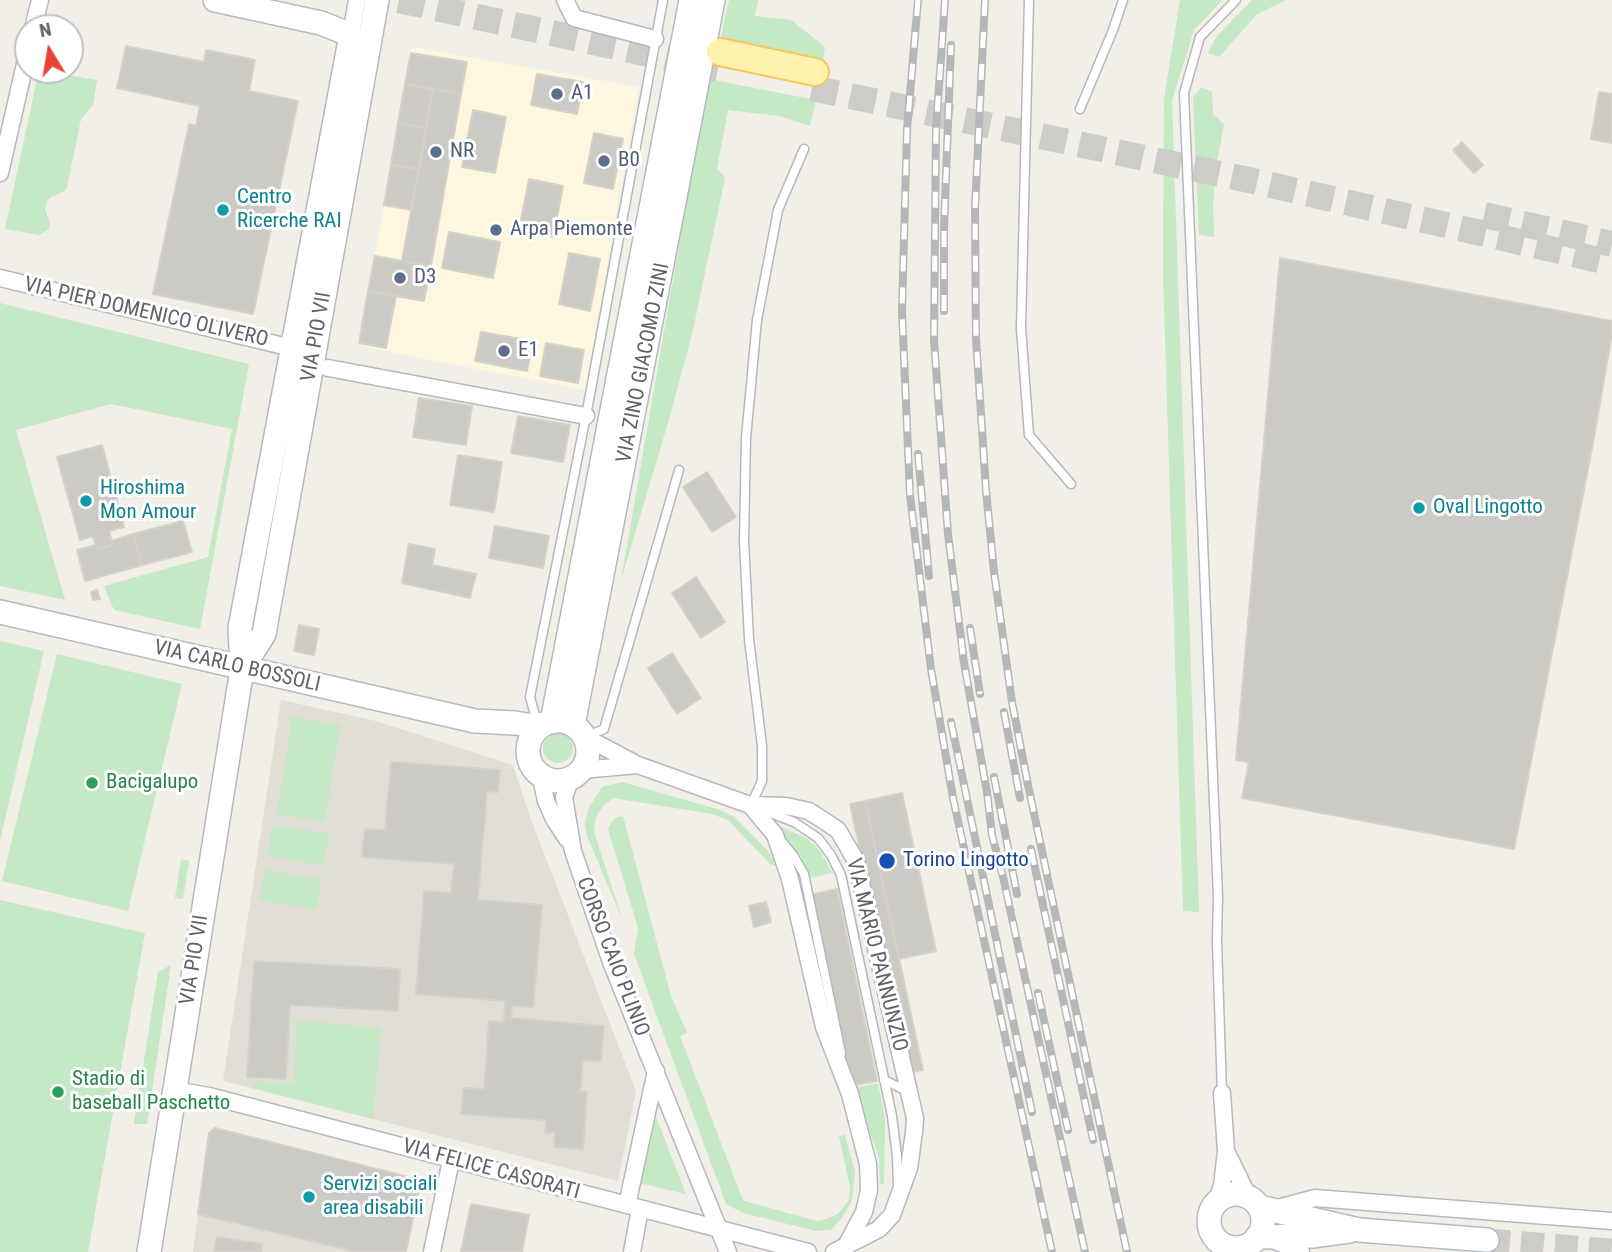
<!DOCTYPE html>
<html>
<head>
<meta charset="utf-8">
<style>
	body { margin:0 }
	#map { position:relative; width:1612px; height:1252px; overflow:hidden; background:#f1efe8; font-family:"Roboto Condensed",sans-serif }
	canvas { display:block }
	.north { position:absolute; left:14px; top:14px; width:70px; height:70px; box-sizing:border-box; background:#fff; border:2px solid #bfc1c3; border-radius:50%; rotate:349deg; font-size:19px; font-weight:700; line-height:28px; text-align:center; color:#5f6368 }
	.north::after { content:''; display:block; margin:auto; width:24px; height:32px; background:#ea4335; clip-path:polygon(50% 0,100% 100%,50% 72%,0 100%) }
</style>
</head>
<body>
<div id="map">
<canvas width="1612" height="1252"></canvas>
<div class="north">N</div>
</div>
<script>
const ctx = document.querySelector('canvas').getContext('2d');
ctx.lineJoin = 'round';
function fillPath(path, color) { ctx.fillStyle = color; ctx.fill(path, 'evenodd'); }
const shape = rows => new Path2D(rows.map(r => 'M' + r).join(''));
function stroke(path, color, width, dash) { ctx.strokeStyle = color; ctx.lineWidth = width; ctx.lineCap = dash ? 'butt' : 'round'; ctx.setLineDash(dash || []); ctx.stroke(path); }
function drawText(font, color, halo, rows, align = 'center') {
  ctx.font = font + ' "Roboto Condensed",sans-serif'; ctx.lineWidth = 6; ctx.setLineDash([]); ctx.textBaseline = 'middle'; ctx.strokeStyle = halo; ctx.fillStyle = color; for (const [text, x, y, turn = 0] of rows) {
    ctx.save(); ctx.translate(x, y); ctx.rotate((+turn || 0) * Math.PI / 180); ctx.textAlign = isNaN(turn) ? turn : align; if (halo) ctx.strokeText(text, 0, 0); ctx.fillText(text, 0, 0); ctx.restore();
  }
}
const commercial = shape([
	[412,47,639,87,585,390,359,346]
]);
const education = shape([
	[281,700,376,721,513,765,530,817,636,1091,618,1181,223,1081],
	[198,1214,357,1252,193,1252]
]);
const green = shape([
	[729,0,758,0,755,16,791,20,825,47,821,70,720,40],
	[1180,0,1222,0,1194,30,1172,100,1199,912,1183,911,1163,274,1164,99],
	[1252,0,1286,0,1257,14,1219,57,1208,53,1216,37],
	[39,70,97,80,93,105,81,119,67,187,65,191,51,197,46,202,45,209,50,224,49,229,39,235,5,229],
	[708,79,816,100,810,126,779,116,728,110,717,168,725,178,693,330,668,423,621,580],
	[1201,87,1212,92,1213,114,1224,124,1217,163,1213,202,1214,237,1199,235,1193,97],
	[0,303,249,364,200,629,114,610,104,586,208,557,232,429,111,404,16,430,65,600,0,586],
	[0,641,44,651,0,841],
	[57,654,182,684,128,911,2,881],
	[292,717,340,725,325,822,277,814],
	'543 748a15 15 0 1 1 30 0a15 15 0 1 1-30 0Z',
	[622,782,720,810,733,816,767,850,780,867,770,864,728,820,712,814,613,798,603,806,596,817,594,832,623,921,587,836,585,826,588,809,602,787],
	[623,816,671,996,687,1033,680,1036,741,1195,744,1201,817,1221,827,1219,838,1214,849,1200,850,1187,839,1136,845,1135,855,1172,852,1201,841,1219,831,1230,816,1231,743,1213,726,1204,634,954,638,928,608,829,614,818],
	[272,825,329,834,324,866,268,856],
	[779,826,806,838,816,846,833,873,809,878,801,856,777,830],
	[181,859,189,861,183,899,175,898],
	[265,869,321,879,317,910,260,900],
	[0,900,145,933,88,1252,0,1252],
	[171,965,147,1124,134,1124,158,972],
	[297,1020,381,1028,373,1119,253,1088,255,1081,294,1083],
	[878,1083,885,1118,884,1184,880,1184,879,1158,854,1088],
	[655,1114,686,1194,639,1183]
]);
const building = shape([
	[126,46,204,62,206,50,255,60,249,91,298,101,253,314,153,294,189,124,196,126,200,106,117,88,126,46],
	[411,53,467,62,461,94,405,84,411,53],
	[537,74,583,82,577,114,531,105,537,74],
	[405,84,433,89,426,128,398,123,405,84],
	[433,89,461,94,431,266,402,261,433,89],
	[1599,92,1612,94,1612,143,1591,139,1599,92],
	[473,110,506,117,495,173,462,167,473,110],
	[398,123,426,128,419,169,391,165,398,123],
	[594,133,623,139,613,189,584,183,594,133],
	[1462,142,1483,165,1474,173,1453,150,1462,142],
	[391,165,419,169,411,210,384,205,391,165],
	[529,179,563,186,553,237,519,230,529,179],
	[449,232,500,242,493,278,442,268,449,232],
	[569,253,600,259,590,311,559,304,569,253],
	[375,256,431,266,424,301,368,291,375,256],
	[1280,258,1612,321,1612,334,1592,448,1514,849,1242,798,1249,762,1236,760,1280,258],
	[368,291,396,296,386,348,359,343,368,291],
	[481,332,533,341,527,371,475,361,481,332],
	[546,343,584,350,578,383,540,376,546,343],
	[419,398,472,406,466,445,413,437,419,398],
	[518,416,570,425,563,462,511,453,518,416],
	[102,445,124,527,109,531,113,545,97,549,93,536,80,540,57,457,102,445],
	[458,455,502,462,494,512,450,505,458,455],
	[707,472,736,517,712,532,683,487,707,472],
	[183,521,192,552,142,565,133,534,183,521],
	[495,526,549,536,543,568,489,558,495,526],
	[133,534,142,565,85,581,77,550,96,545,97,549,113,545,112,541,133,534],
	[409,544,435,549,432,565,476,574,470,598,402,583,409,544],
	[696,577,725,622,701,638,672,593,696,577],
	[97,590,100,599,93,600,91,592,97,590],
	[299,625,319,629,314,655,294,651,299,625],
	[672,653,701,698,677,714,648,668,672,653],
	[391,762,500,770,498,792,487,791,478,900,542,905,533,1007,512,1006,511,1018,604,1026,601,1061,583,1060,580,1091,587,1092,583,1149,554,1147,555,1133,545,1132,546,1120,461,1114,463,1088,484,1089,489,1021,504,1022,505,1001,416,994,424,891,451,893,454,864,362,857,365,829,385,830,391,762],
	[902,793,936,951,899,959,865,801,902,793],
	[865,801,923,1070,908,1073,850,804,865,801],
	[837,889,877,1081,849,1086,810,895,837,889],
	[766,902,771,922,754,927,749,906,766,902],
	[254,961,400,969,398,1011,290,1005,286,1079,247,1077,254,961],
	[215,1128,421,1180,406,1252,357,1252,198,1214,209,1133,215,1128],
	[471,1204,529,1215,522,1252,461,1252,471,1204],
	[217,1237,262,1244,261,1252,214,1252,217,1237]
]);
const secondaryTunnel = shape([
	[1487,1240,1612,1250]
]);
const primaryTunnel = shape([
	[399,0,718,69],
	[812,88,1249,180,1612,263],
	[1484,215,1612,244]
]);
const lane = shape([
	[1029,0,1021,328,1029,435,1071,484],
	[1080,109,1113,30,1123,0],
	[540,720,535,715,530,697,586,416,663,0],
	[585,737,604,729,679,470],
	[751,805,762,781,762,746,749,639,744,541,746,438,757,320,778,210,804,149],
	[763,810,794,822,818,838,831,855,841,875,892,1116,897,1156,898,1185],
	[782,842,793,855,804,874,841,1053],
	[884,1080,907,1091],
	[1222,1093,1217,942,1218,896,1184,93,1200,37,1236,0]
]);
const street = shape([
	[565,0,574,18,655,39],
	[33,28,40,0],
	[351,35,357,0],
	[0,173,28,51],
	[0,278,292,348],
	[328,368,586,416],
	[585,737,638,765,750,805,786,806,809,811,838,830,856,861,915,1118,914,1132,909,1168,892,1215,879,1229,834,1252],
	[581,770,638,765],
	[540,774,546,801,554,819,567,839],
	[571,778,564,797,573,851,611,962,728,1252],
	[750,805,775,835,790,879,824,1027,850,1094,868,1164,869,1190,864,1212,846,1246],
	[174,1090,209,1096,808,1252],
	[1226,1151,1248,1196],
	[1216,1202,1222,1186,1226,1151,1222,1093],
	[627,1205,656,1071],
	[1274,1209,1315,1198,1612,1221],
	[1273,1240,1301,1252],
	[432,1252,451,1160],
	[632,1252,640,1209]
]);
const secondary = shape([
	[0,612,475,721,515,723,540,727],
	[242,669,264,634,377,0],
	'528 751a30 30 0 1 1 60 0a30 30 0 1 1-60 0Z',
	[552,722,691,0],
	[573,725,713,0],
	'1209 1221a27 27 0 1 1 54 0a27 27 0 1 1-54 0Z',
	[1259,1207,1359,1230,1487,1240],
	[1257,1237,1312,1236,1349,1231],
	[149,1252,242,669,240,628,351,35,321,23,215,0]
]);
const primary = shape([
	[720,52,815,72]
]);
const rail = shape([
	[918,0,907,130,902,311,910,495,915,537,931,669,953,798,1052,1252],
	[945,0,936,130,934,340,948,534,964,663,987,792,992,835,1003,877,1085,1252],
	[985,0,975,209,976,339,986,490,994,572,1012,702,1028,785,1127,1252],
	[944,311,944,228,951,45],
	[918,454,929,576],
	[970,628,980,694],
	[1004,712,1020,798],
	[951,722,1032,1112],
	[994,777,1017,894],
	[1031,849,1093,1140],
	[1038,993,1068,1130]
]);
const markers = [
	[557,94,7,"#5c6f8a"],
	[436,152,7,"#5c6f8a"],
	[604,161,7,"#5c6f8a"],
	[223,210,7,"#0f9aa8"],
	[496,230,7,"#5c6f8a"],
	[400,278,7,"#5c6f8a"],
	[504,351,7,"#5c6f8a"],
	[86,501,7,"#0f9aa8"],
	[1419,508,7,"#0f9aa8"],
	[92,783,7,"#2e9e5b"],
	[887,861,9,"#1a4fb4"],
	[58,1092,7,"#2e9e5b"],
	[309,1197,7,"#0f9aa8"]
];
const serviceNames = [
	["A1",571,94],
	["NR",450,152],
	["B0",618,161],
	["Arpa Piemonte",510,230],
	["D3",414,278],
	["E1",518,351]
];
const cultureNames = [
	["Centro",237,198],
	["Ricerche RAI",237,222],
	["Hiroshima",100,489],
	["Mon Amour",100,513],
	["Oval Lingotto",1433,508],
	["Servizi sociali",323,1185],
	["area disabili",323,1209]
];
const streetNames = [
	["VIA PIER DOMENICO OLIVERO",146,313,13],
	["VIA PIO VII",317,337,-80],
	["VIA ZINO GIACOMO ZINI",644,363,-79],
	["VIA CARLO BOSSOLI",237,667,13],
	["VIA MARIO PANNUNZIO",876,955,76],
	["CORSO CAIO PLINIO",612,957,69],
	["VIA PIO VII",195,960,-81],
	["VIA FELICE CASORATI",491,1170,15]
];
const leisureNames = [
	["Bacigalupo",106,783],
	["Stadio di",72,1080],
	["baseball Paschetto",72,1104]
];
const transitNames = [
	["Torino Lingotto",903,861]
];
fillPath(commercial, '#fef7e0');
fillPath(education, '#e1ded6');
fillPath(green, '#c5e8c5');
fillPath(building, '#cccac5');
stroke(building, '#d6d1c6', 2);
stroke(secondaryTunnel, '#ccccc8', 23, [23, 11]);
stroke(primaryTunnel, '#ccccc8', 26, [26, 13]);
stroke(lane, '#b5b8bc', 11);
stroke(street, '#b5b8bc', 19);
stroke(secondary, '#b6babf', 26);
stroke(primary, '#f2c960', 30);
stroke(lane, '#fff', 8);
stroke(street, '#fff', 16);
stroke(secondary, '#fff', 23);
stroke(primary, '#fff2af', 26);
stroke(rail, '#b6b7b8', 8);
stroke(rail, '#fff', 5, [16]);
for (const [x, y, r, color] of markers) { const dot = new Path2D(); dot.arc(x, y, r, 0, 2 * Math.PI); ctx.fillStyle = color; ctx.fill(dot); stroke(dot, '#fff', 2.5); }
drawText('21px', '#4e5e75', '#fff', serviceNames, 'left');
drawText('21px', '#0d838f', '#fff', cultureNames, 'left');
drawText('21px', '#5f6368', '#fff', streetNames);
drawText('21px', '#27864d', '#fff', leisureNames, 'left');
drawText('21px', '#164399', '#fff', transitNames, 'left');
</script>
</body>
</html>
